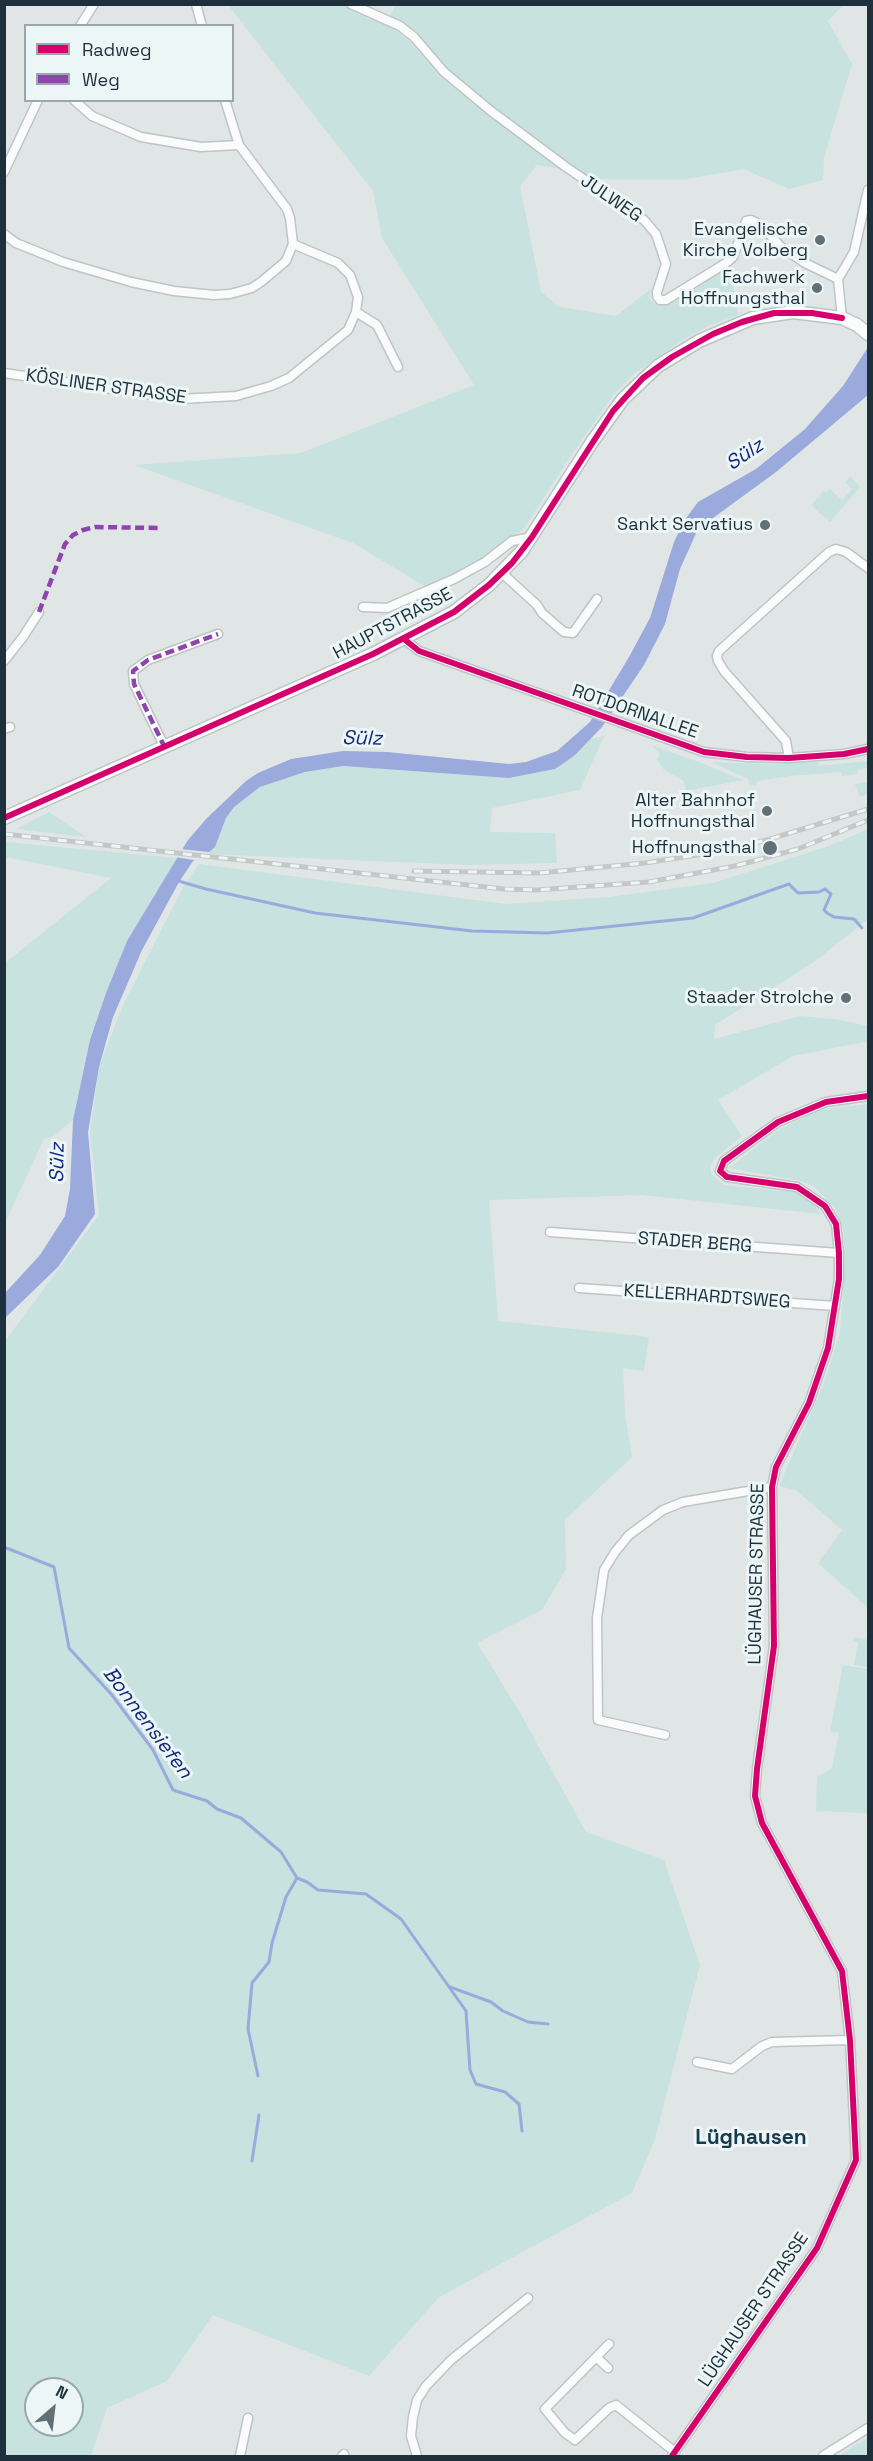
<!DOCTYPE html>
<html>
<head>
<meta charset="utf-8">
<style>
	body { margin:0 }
	#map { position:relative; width:873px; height:2461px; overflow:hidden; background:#e0e6e6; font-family:"Space Grotesk",sans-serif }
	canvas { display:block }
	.frame { position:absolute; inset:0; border:6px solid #1d303b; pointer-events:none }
	.legend { position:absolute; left:24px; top:24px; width:210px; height:78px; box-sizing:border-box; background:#edf6f7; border:2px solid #9aa7ac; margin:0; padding:8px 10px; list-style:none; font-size:18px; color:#1d303b }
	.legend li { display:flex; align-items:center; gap:12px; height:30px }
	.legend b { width:30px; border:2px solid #9aa7ac }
	.north { position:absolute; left:24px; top:2377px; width:60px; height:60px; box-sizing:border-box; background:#edf6f7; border:2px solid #9aa7ac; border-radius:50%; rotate:28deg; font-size:16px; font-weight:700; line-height:24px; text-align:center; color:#1d303b }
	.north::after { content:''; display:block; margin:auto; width:21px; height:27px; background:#617077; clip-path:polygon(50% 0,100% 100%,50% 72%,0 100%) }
</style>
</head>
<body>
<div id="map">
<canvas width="873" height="2461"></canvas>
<div class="frame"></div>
<ul class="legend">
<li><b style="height:8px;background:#d6006c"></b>Radweg</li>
<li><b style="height:8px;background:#8e44ad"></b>Weg</li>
</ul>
<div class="north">N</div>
</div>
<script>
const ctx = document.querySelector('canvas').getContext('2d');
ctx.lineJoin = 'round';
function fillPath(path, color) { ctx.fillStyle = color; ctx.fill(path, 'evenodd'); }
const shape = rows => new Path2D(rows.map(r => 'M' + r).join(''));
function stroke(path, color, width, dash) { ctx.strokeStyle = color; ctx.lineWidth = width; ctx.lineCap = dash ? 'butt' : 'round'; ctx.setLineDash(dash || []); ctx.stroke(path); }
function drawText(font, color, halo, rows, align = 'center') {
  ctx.font = font + ' "Space Grotesk",sans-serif'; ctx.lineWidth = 6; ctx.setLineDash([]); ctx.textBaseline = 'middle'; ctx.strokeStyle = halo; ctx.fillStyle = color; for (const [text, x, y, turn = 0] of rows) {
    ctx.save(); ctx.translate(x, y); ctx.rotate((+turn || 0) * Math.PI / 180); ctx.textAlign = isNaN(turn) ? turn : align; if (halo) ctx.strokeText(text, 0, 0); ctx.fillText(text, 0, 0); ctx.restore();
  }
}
const green = shape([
	[396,4,843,5,828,21,852,64,824,157,823,180,789,189,744,169,686,179,590,179,512,123,447,70,409,27,390,16],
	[228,5,344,5,367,18,391,26,410,42,439,75,461,94,561,169,537,165,520,186,541,292,560,307,616,316,652,288,649,297,651,301,656,304,668,305,730,267,738,315,709,326,687,337,635,373,614,394,564,466,524,529,473,565,426,587,353,543,134,465,301,453,474,385,382,238,373,191],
	[850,476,860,487,830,522,811,505,824,491,826,493,830,489,842,500,852,489,845,482],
	[604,736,580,790,492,808,490,832,555,833,557,863,469,865,207,854,215,847,226,818,234,807,260,787,305,772,343,766,509,778,555,769,574,756,590,739],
	[651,745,699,762,743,780,686,791,684,781,664,770,657,759,660,754],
	[868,761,868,767,858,770,858,774,842,776,841,772,790,776,757,781,757,785,750,786,748,779,712,762,767,764,819,762,819,766],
	[868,782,868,794,860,797,855,784],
	[49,812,86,837,16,829],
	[868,829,868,919,814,962,715,1025,714,1039,801,1016,841,1020,868,1026,868,1043,863,1042,793,1056,718,1100,742,1136,716,1157,711,1165,711,1174,724,1185,794,1192,810,1200,821,1214,642,1195,489,1200,498,1321,649,1337,644,1371,623,1368,625,1415,632,1457,565,1520,566,1569,542,1610,477,1643,519,1711,586,1832,664,1860,700,1965,654,2142,632,2193,439,2297,369,2376,213,2315,167,2381,107,2408,91,2456,5,2456,5,1341,99,1215,90,1133,99,1067,123,1005,182,889,199,864,506,904,609,897,713,883,832,845],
	[36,2389,72,2389,72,2425,36,2425],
	[5,842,178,858,127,941,106,993,90,1040,73,1120,54,1136,44,1139,5,1223,5,963,111,878,5,857],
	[868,1104,868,1608,818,1563,842,1530,796,1490,779,1486,824,1383,840,1332,845,1260,843,1229,835,1208,813,1186,801,1181,729,1168,777,1131,818,1110],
	[854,1637,868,1640,868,1667,854,1665,858,1642,854,1641],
	[843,1665,868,1669,868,1813,816,1811,817,1777,832,1768,839,1733,830,1731],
	[868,2438,868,2456,838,2456]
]);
const water = shape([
	[868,347,868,395,776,472,698,529,680,569,665,624,644,665,602,727,574,756,555,769,509,778,343,766,305,772,260,787,234,807,226,818,215,847,207,854,193,861,179,882,142,950,113,1017,99,1067,88,1132,95,1214,58,1267,5,1318,5,1293,40,1255,65,1216,70,1189,73,1120,90,1040,106,993,127,941,188,840,207,818,246,781,258,773,291,759,343,751,387,752,509,764,526,762,557,751,590,722,629,657,650,618,674,542,684,521,698,502,756,469,805,429,843,386]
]);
const pier = shape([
	[180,849,209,852,209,857,200,861,175,857]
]);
const stream = shape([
	[175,880,206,889,315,913,472,931,547,933,693,918,789,884,798,893,819,892,825,889,831,894,824,910,827,913,834,917,854,919,862,928],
	[4,1547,54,1567,69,1648,112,1695,153,1750,173,1790,207,1801,217,1809,241,1818,281,1852,297,1878,307,1882,318,1890,366,1894,401,1919,466,2011,470,2070,476,2084,505,2092,519,2104,522,2131],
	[450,1987,491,2002,503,2011,528,2022,548,2024],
	[258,2076,248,2029,252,1983,269,1962,272,1943,286,1897,297,1878],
	[252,2161,259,2115]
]);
const minor = shape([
	[196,4,202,26],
	[351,4,400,26,414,37,444,72,491,111,566,167,644,220,656,234,666,264,657,292,657,296,660,300,666,300,726,263,733,257,746,221,751,220,761,225,780,246,805,263,838,279],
	[80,26,94,4],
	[74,100,92,116,141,137,201,147,239,145],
	[4,172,38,100],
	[4,234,16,243,63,262,131,282,174,291,214,295,230,294,252,288,261,282,286,261,293,244,290,218,287,209,239,145,225,100],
	[356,312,377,325,398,367],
	[842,318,838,279,854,252,868,190],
	[4,373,180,399,236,396,271,386,289,378,348,330,356,312,358,297,350,275,338,263,293,244],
	[502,573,537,605,542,613,564,632,573,633,597,599],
	[363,607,387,608,454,579,485,562,512,541,532,537],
	[404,639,419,651,704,752,747,757,789,758,844,754,868,749],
	[4,661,23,637,39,612],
	[4,729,10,727],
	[165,748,134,684,133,671,148,660,218,634],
	[789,758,786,741,724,671,718,661,717,656,719,651,829,552,836,549,846,552,868,568],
	[550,1232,839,1253],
	[579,1288,835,1306],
	[665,1735,598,1720,597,1618,604,1570,615,1552,629,1535,663,1510,683,1502,772,1487],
	[697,2062,732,2069,762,2046,772,2042,850,2040],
	[609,2344,545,2409,565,2433,575,2440,609,2408,616,2405,675,2452],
	[596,2357,608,2368],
	[240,2456,248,2418],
	[342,2456,344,2454],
	[417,2456,411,2436,413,2417,417,2400,426,2386,451,2360,528,2298],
	[672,2456,817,2248,856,2160,850,2040,842,1971,762,1823,755,1796,757,1769,774,1646,772,1487,776,1467,809,1403,828,1348,839,1279,839,1253,836,1224,825,1206,797,1187,727,1177,720,1171,724,1161,778,1122,826,1102,868,1096],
	[823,2456,868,2428]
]);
const secondary = shape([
	[4,818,373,654,454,612,489,585,522,551,592,442,623,399,658,366,699,341,753,318,793,312,842,318,857,325,868,334]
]);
const rail = shape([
	[4,834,504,889,536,890,649,882,735,866,798,849,868,820],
	[414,871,539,873,645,863,704,854,767,840,868,809]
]);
const quiet = shape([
	[39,612,65,544,73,535,83,530,95,527,159,528],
	[165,748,134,684,133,671,148,660,218,634]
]);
const cycleway = shape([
	[404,639,419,651,704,752,747,757,789,758,844,754,868,749],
	[4,818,373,654,454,612,489,585,512,563,532,537,613,411,643,378,672,357,713,334,742,322,774,313,812,313,842,318],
	[672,2456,817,2248,856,2160,850,2040,842,1971,762,1823,755,1796,757,1769,774,1646,772,1487,776,1467,809,1403,828,1348,839,1279,839,1253,836,1224,825,1206,797,1187,727,1177,720,1171,724,1161,778,1122,826,1102,868,1096]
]);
const markers = [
	[820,240,6,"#617077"],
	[817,288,6,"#617077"],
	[765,525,6,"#617077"],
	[767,811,6,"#617077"],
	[770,848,8,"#617077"],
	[846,998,6,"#617077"]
];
const streetNames = [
	["JULWEG",611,199,34],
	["KÖSLINER STRASSE",106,387,8],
	["HAUPTSTRASSE",393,624,-28],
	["ROTDORNALLEE",635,712,19],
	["STADER BERG",695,1243,4],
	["KELLERHARDTSWEG",707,1297,4],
	["LÜGHAUSER STRASSE",757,1574,-89],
	["LÜGHAUSER STRASSE",754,2310,-56]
];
const poiNames = [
	["Evangelische",808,230],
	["Kirche Volberg",808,251],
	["Fachwerk",805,278],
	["Hoffnungsthal",805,299],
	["Sankt Servatius",753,525],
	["Alter Bahnhof",755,801],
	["Hoffnungsthal",755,822],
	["Hoffnungsthal",756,848],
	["Staader Strolche",834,998]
];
const waterNames = [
	["Sülz",745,455,-34],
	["Sülz",362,739,1],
	["Sülz",58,1163,-89],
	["Bonnensiefen",147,1723,53]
];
const quarterNames = [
	["Lüghausen",751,2138]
];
fillPath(green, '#c7e2df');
fillPath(water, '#9baadc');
fillPath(pier, '#e0e6e6');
stroke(stream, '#9baadc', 3);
stroke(minor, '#bfc4c5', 11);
stroke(secondary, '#bdc4c6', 15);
stroke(minor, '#fafbfb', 8);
stroke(secondary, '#fafbfb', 12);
stroke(rail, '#c5c8c9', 5);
stroke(rail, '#edf6f7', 3, [9]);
stroke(quiet, '#8e44ad', 4.5, [9, 4.5]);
stroke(cycleway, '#d6006c', 6);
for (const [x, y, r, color] of markers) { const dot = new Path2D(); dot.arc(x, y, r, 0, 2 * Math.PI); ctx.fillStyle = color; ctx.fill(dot); stroke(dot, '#edf6f7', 2); }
drawText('18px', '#1d303b', '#edf6f7', streetNames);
drawText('18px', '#1d303b', '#edf6f7', poiNames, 'right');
drawText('italic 20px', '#12287c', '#edf6f7', waterNames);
drawText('bold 21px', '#173a4f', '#edf6f7', quarterNames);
</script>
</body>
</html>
